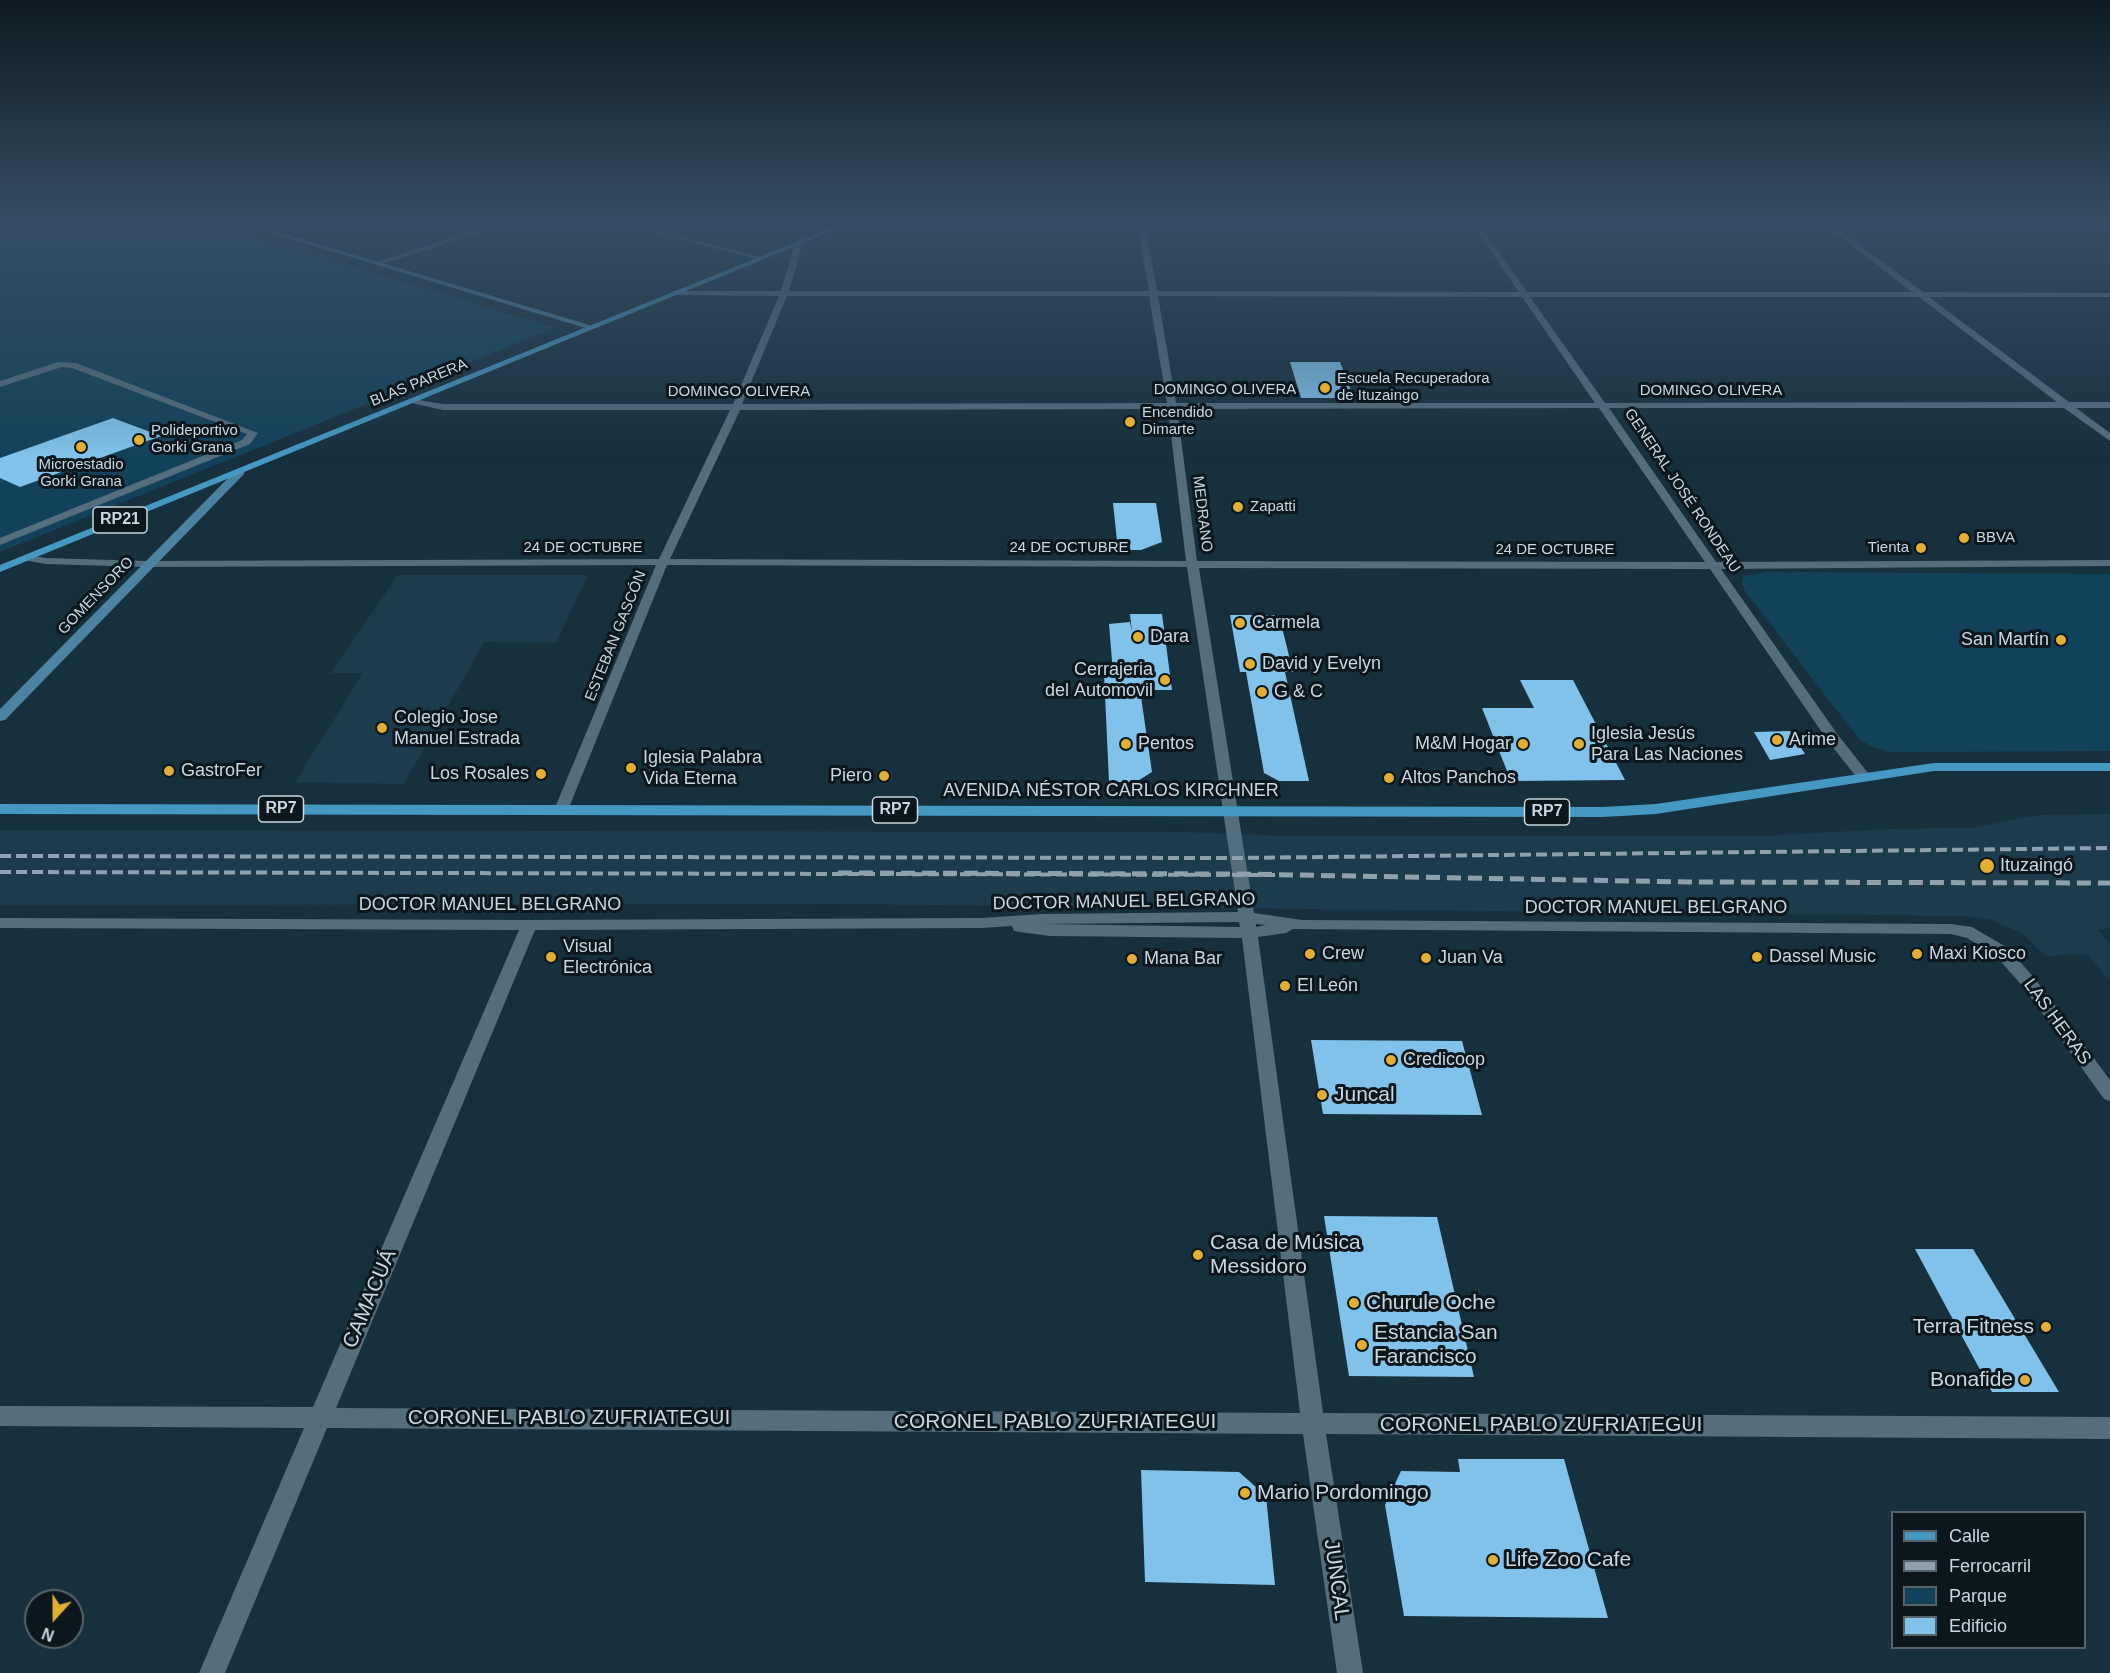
<!DOCTYPE html>
<html>
<head>
<meta charset="utf-8">
<style>
	body { margin:0 }
	#map { position:relative; width:2110px; height:1673px; overflow:hidden; background:#17303e; font-family:Arial,sans-serif }
	canvas { display:block }
	.legend { position:absolute; left:1891px; top:1511px; width:195px; height:138px; box-sizing:border-box; background:#0c161d; border:2px solid #57636b; margin:0; padding:8px 10px; list-style:none; font-size:18px; color:#c8d7e0 }
	.legend li { display:flex; align-items:center; gap:12px; height:30px }
	.legend b { width:30px; border:2px solid #57636b }
	.north { position:absolute; left:24px; top:1589px; width:60px; height:60px; box-sizing:border-box; background:#0c161d; border:2px solid #57636b; border-radius:50%; rotate:201deg; font-size:16px; font-weight:700; line-height:24px; text-align:center; color:#c8d7e0 }
	.north::after { content:''; display:block; margin:auto; width:21px; height:27px; background:#e2af34; clip-path:polygon(50% 0,100% 100%,50% 72%,0 100%) }
</style>
</head>
<body>
<div id="map">
<canvas width="2110" height="1673"></canvas>
<ul class="legend">
<li><b style="height:8px;background:#4598c2"></b>Calle</li>
<li><b style="height:8px;background:#8fa1ac"></b>Ferrocarril</li>
<li><b style="height:16px;background:#12425a"></b>Parque</li>
<li><b style="height:16px;background:#80c2e9"></b>Edificio</li>
</ul>
<div class="north">N</div>
</div>
<script>
const ctx = document.querySelector('canvas').getContext('2d');
ctx.lineJoin = 'round';
function fillPath(path, color) { ctx.fillStyle = color; ctx.fill(path, 'evenodd'); }
const shape = rows => new Path2D(rows.map(r => 'M' + r).join(''));
function stroke(path, color, width, dash) { ctx.strokeStyle = color; ctx.lineWidth = width; ctx.lineCap = dash ? 'butt' : 'round'; ctx.setLineDash(dash || []); ctx.stroke(path); }
function drawText(font, color, halo, rows, align = 'center') {
  ctx.font = font + ' Arial,sans-serif'; ctx.lineWidth = 6; ctx.setLineDash([]); ctx.textBaseline = 'middle'; ctx.strokeStyle = halo; ctx.fillStyle = color; for (const [text, x, y, turn = 0] of rows) {
    ctx.save(); ctx.translate(x, y); ctx.rotate((+turn || 0) * Math.PI / 180); ctx.textAlign = isNaN(turn) ? turn : align; if (halo) ctx.strokeText(text, 0, 0); ctx.fillText(text, 0, 0); ctx.restore();
  }
}
const built = shape([
	[398,575,588,575,556,643,484,642,404,784,295,782,363,673,331,673],
	[2110,814,2110,928,2098,930,2110,944,2110,981,2087,954,2045,956,2022,933,1989,919,1964,916,835,904,0,905,0,830,1182,832,1285,836,1763,836,1887,829,1972,828,2039,815]
]);
const green = shape([
	[0,223,211,223,555,328,0,552],
	[1765,572,2110,574,2110,751,1892,752,1872,747,1858,738,1745,591,1742,583,1743,577]
]);
const building = shape([
	[1290,362,1340,362,1352,393,1335,392,1337,398,1301,398],
	[113,418,161,436,20,487,0,478,0,458],
	[1113,503,1156,503,1162,542,1141,550,1118,550],
	[1130,614,1162,614,1172,690,1140,690,1152,772,1136,782,1109,782,1104,673,1113,673,1109,624,1130,622,1132,632],
	[1230,615,1279,615,1293,672,1285,672,1309,781,1279,781,1264,773,1246,672,1240,672],
	[1520,680,1573,680,1625,780,1511,781,1482,708,1534,708],
	[1790,731,1805,754,1770,760,1754,732],
	[1311,1040,1462,1041,1482,1115,1323,1114],
	[1324,1216,1437,1217,1474,1377,1349,1376],
	[1915,1249,1973,1249,2059,1392,1992,1392],
	[1458,1459,1564,1459,1608,1618,1404,1616,1385,1505,1401,1471,1460,1472],
	[1141,1470,1239,1472,1266,1496,1275,1585,1145,1582]
]);
const lane = shape([
	[58,362,76,363,258,433,250,444,0,545,0,538,242,440,247,434,72,368,62,367,0,387,0,381,58,362]
]);
const street = shape([
	[500,223,510,223,379,265,372,263,500,223],
	[616,223,627,223,765,258,761,260,616,223],
	[1137,223,1145,223,1157,291,1519,292,1471,223,1478,223,1527,292,1912,292,1822,223,1830,223,1923,292,2110,293,2110,297,1929,297,2069,402,2110,402,2110,408,2076,408,2110,433,2110,441,2064,408,1609,408,1716,562,2110,560,2110,566,1721,569,1838,735,1868,773,1870,776,1868,779,1858,779,1828,741,1710,569,1199,568,1254,913,1302,920,1951,924,1972,927,2008,948,2036,980,2110,1080,2110,1101,2104,1099,2024,988,1996,956,1967,938,1951,934,1293,929,1286,933,1258,937,1323,1413,2110,1417,2110,1439,1326,1434,1363,1673,1337,1673,1303,1434,327,1428,225,1673,199,1673,304,1428,0,1426,0,1406,313,1407,519,930,0,928,0,918,529,920,981,918,1042,914,1238,912,1187,567,667,565,568,810,561,815,554,810,656,565,147,567,45,564,25,560,23,558,29,555,45,558,147,561,659,559,730,410,443,410,407,402,412,399,443,404,733,404,779,296,676,295,672,293,673,291,781,291,795,243,799,241,803,243,789,291,1149,291,1137,223],
	[787,296,1149,296,1167,403,742,404,787,296],
	[1158,296,1522,297,1595,403,1176,403,1158,296],
	[1530,297,1919,297,2057,402,1605,403,1530,297],
	[1599,408,1705,562,1197,561,1177,409,1599,408],
	[1168,409,1186,561,670,559,740,410,1168,409],
	[1239,922,1240,927,1042,924,1239,922],
	[1256,924,1266,925,1256,927,1256,924],
	[1012,926,1014,931,1020,932,1050,936,1242,938,1300,1413,336,1408,535,930,981,928,1012,926]
]);
const secondary = shape([
	[238,223,248,223,596,327,589,329,238,223],
	[240,469,244,470,244,474,5,720,0,721,0,709,236,470,240,469]
]);
const primary = shape([
	[843,223,852,223,0,572,0,565,843,223],
	[1934,763,2110,763,2110,771,1934,771,1656,814,1603,817,0,814,0,804,1603,807,1656,804,1934,763]
]);
const railFar1 = shape([
	[0,856,1236,858,2110,848],
	[0,872,1287,875]
]);
const rail = shape([
	[838,873,1239,874,1689,882,2110,883]
]);
const markers = [
	[1325,388,6,"#e2af34"],
	[1130,422,6,"#e2af34"],
	[139,440,6,"#e2af34"],
	[81,447,6,"#e2af34"],
	[1238,507,6,"#e2af34"],
	[1964,538,6,"#e2af34"],
	[1921,548,6,"#e2af34"],
	[1240,623,6,"#e2af34"],
	[1138,637,6,"#e2af34"],
	[2061,640,6,"#e2af34"],
	[1250,664,6,"#e2af34"],
	[1165,680,6,"#e2af34"],
	[1262,692,6,"#e2af34"],
	[382,728,6,"#e2af34"],
	[1777,740,6,"#e2af34"],
	[1126,744,6,"#e2af34"],
	[1523,744,6,"#e2af34"],
	[1579,744,6,"#e2af34"],
	[631,768,6,"#e2af34"],
	[169,771,6,"#e2af34"],
	[541,774,6,"#e2af34"],
	[884,776,6,"#e2af34"],
	[1389,778,6,"#e2af34"],
	[1987,866,8,"#e2af34"],
	[1310,954,6,"#e2af34"],
	[1917,954,6,"#e2af34"],
	[551,957,6,"#e2af34"],
	[1757,957,6,"#e2af34"],
	[1426,958,6,"#e2af34"],
	[1132,959,6,"#e2af34"],
	[1285,986,6,"#e2af34"],
	[1391,1060,6,"#e2af34"],
	[1322,1095,6,"#e2af34"],
	[1198,1255,6,"#e2af34"],
	[1354,1303,6,"#e2af34"],
	[2046,1327,6,"#e2af34"],
	[1362,1345,6,"#e2af34"],
	[2025,1380,6,"#e2af34"],
	[1245,1493,6,"#e2af34"],
	[1493,1560,6,"#e2af34"]
];
const farPoinames = [
	["Escuela Recuperadora",1337,379],
	["de Ituzaingo",1337,396],
	["Encendido",1142,413],
	["Dimarte",1142,430],
	["Polideportivo",151,431],
	["Gorki Grana",151,448],
	["Microestadio",81,465,"center"],
	["Gorki Grana",81,482,"center"],
	["Zapatti",1250,507],
	["BBVA",1976,538],
	["Tienta",1909,548,"right"]
];
const farStreetnames = [
	["BLAS PARERA",419,383,-22],
	["DOMINGO OLIVERA",1225,390],
	["DOMINGO OLIVERA",1711,391],
	["DOMINGO OLIVERA",739,392],
	["GENERAL JOSÉ RONDEAU",1682,491,56],
	["MEDRANO",1202,514,83],
	["24 DE OCTUBRE",583,548],
	["24 DE OCTUBRE",1069,548],
	["24 DE OCTUBRE",1555,550],
	["GOMENSORO",96,596,-46],
	["ESTEBAN GASCÓN",616,636,-68]
];
const shields = [
	[120,520,54],
	[281,809,45],
	[895,810,45],
	[1547,812,45]
];
const shieldNames = [
	["RP21",120,520],
	["RP7",281,809],
	["RP7",895,810],
	["RP7",1547,812]
];
const poiNames = [
	["Carmela",1252,623],
	["Dara",1150,637],
	["San Martín",2049,640,"right"],
	["David y Evelyn",1262,664],
	["Cerrajeria",1153,670,"right"],
	["del Automovil",1153,691,"right"],
	["G & C",1274,692],
	["Colegio Jose",394,718],
	["Manuel Estrada",394,739],
	["Iglesia Jesús",1591,734],
	["Para Las Naciones",1591,755],
	["Arime",1789,740],
	["Pentos",1138,744],
	["M&M Hogar",1511,744,"right"],
	["Iglesia Palabra",643,758],
	["Vida Eterna",643,779],
	["GastroFer",181,771],
	["Los Rosales",529,774,"right"],
	["Piero",872,776,"right"],
	["Altos Panchos",1401,778],
	["Ituzaingó",2000,866],
	["Visual",563,947],
	["Electrónica",563,968],
	["Crew",1322,954],
	["Maxi Kiosco",1929,954],
	["Dassel Music",1769,957],
	["Juan Va",1438,958],
	["Mana Bar",1144,959],
	["El León",1297,986],
	["Credicoop",1403,1060]
];
const streetNames = [
	["AVENIDA NÉSTOR CARLOS KIRCHNER",1111,791],
	["DOCTOR MANUEL BELGRANO",1124,902,-1],
	["DOCTOR MANUEL BELGRANO",490,905],
	["DOCTOR MANUEL BELGRANO",1656,908],
	["LAS HERAS",2057,1022,54]
];
const nearPoinames = [
	["Juncal",1334,1095],
	["Casa de Música",1210,1243],
	["Messidoro",1210,1267],
	["Churule Oche",1366,1303],
	["Terra Fitness",2034,1327,"right"],
	["Estancia San",1374,1333],
	["Farancisco",1374,1357],
	["Bonafide",2013,1380,"right"],
	["Mario Pordomingo",1257,1493],
	["Life Zoo Cafe",1505,1560]
];
const nearStreetnames = [
	["CAMACUÁ",370,1299,-67],
	["CORONEL PABLO ZUFRIATEGUI",569,1418],
	["CORONEL PABLO ZUFRIATEGUI",1055,1422],
	["CORONEL PABLO ZUFRIATEGUI",1541,1425],
	["JUNCAL",1336,1580,82]
];
fillPath(built, '#1c3c4e');
fillPath(green, '#12425a');
fillPath(building, '#80c2e9');
fillPath(lane, '#546e7e');
fillPath(street, '#546e7e');
fillPath(secondary, '#4c83a0');
fillPath(primary, '#4598c2');
stroke(railFar1, '#8fa1ac', 4, [11, 5]);
stroke(rail, '#8fa1ac', 5, [14, 7]);
const sky = ctx.createLinearGradient(0, 0, 0, 457);
sky.addColorStop(0, '#0d1a22');
sky.addColorStop(0.49, '#364e63');
sky.addColorStop(1, '#364e6300');
ctx.fillStyle = sky;
ctx.fillRect(0, 0, 2110, 457);
for (const [x, y, r, color] of markers) { const dot = new Path2D(); dot.arc(x, y, r, 0, 2 * Math.PI); ctx.fillStyle = color; ctx.fill(dot); stroke(dot, '#0c161d', 2); }
drawText('15px', '#c8d7e0', '#0c161d', farPoinames, 'left');
drawText('15px', '#c8d7e0', '#0c161d', farStreetnames);
for (const [x, y, w] of shields) { const box = new Path2D(); box.roundRect(x - w / 2, y - 13, w, 26, 4.5); ctx.fillStyle = '#0c161d'; ctx.fill(box); stroke(box, '#c8d7e0', 1.5); }
drawText('bold 16px', '#c8d7e0', null, shieldNames);
drawText('18px', '#c8d7e0', '#0c161d', poiNames, 'left');
drawText('18px', '#c8d7e0', '#0c161d', streetNames);
drawText('21px', '#c8d7e0', '#0c161d', nearPoinames, 'left');
drawText('21px', '#c8d7e0', '#0c161d', nearStreetnames);
</script>
</body>
</html>
